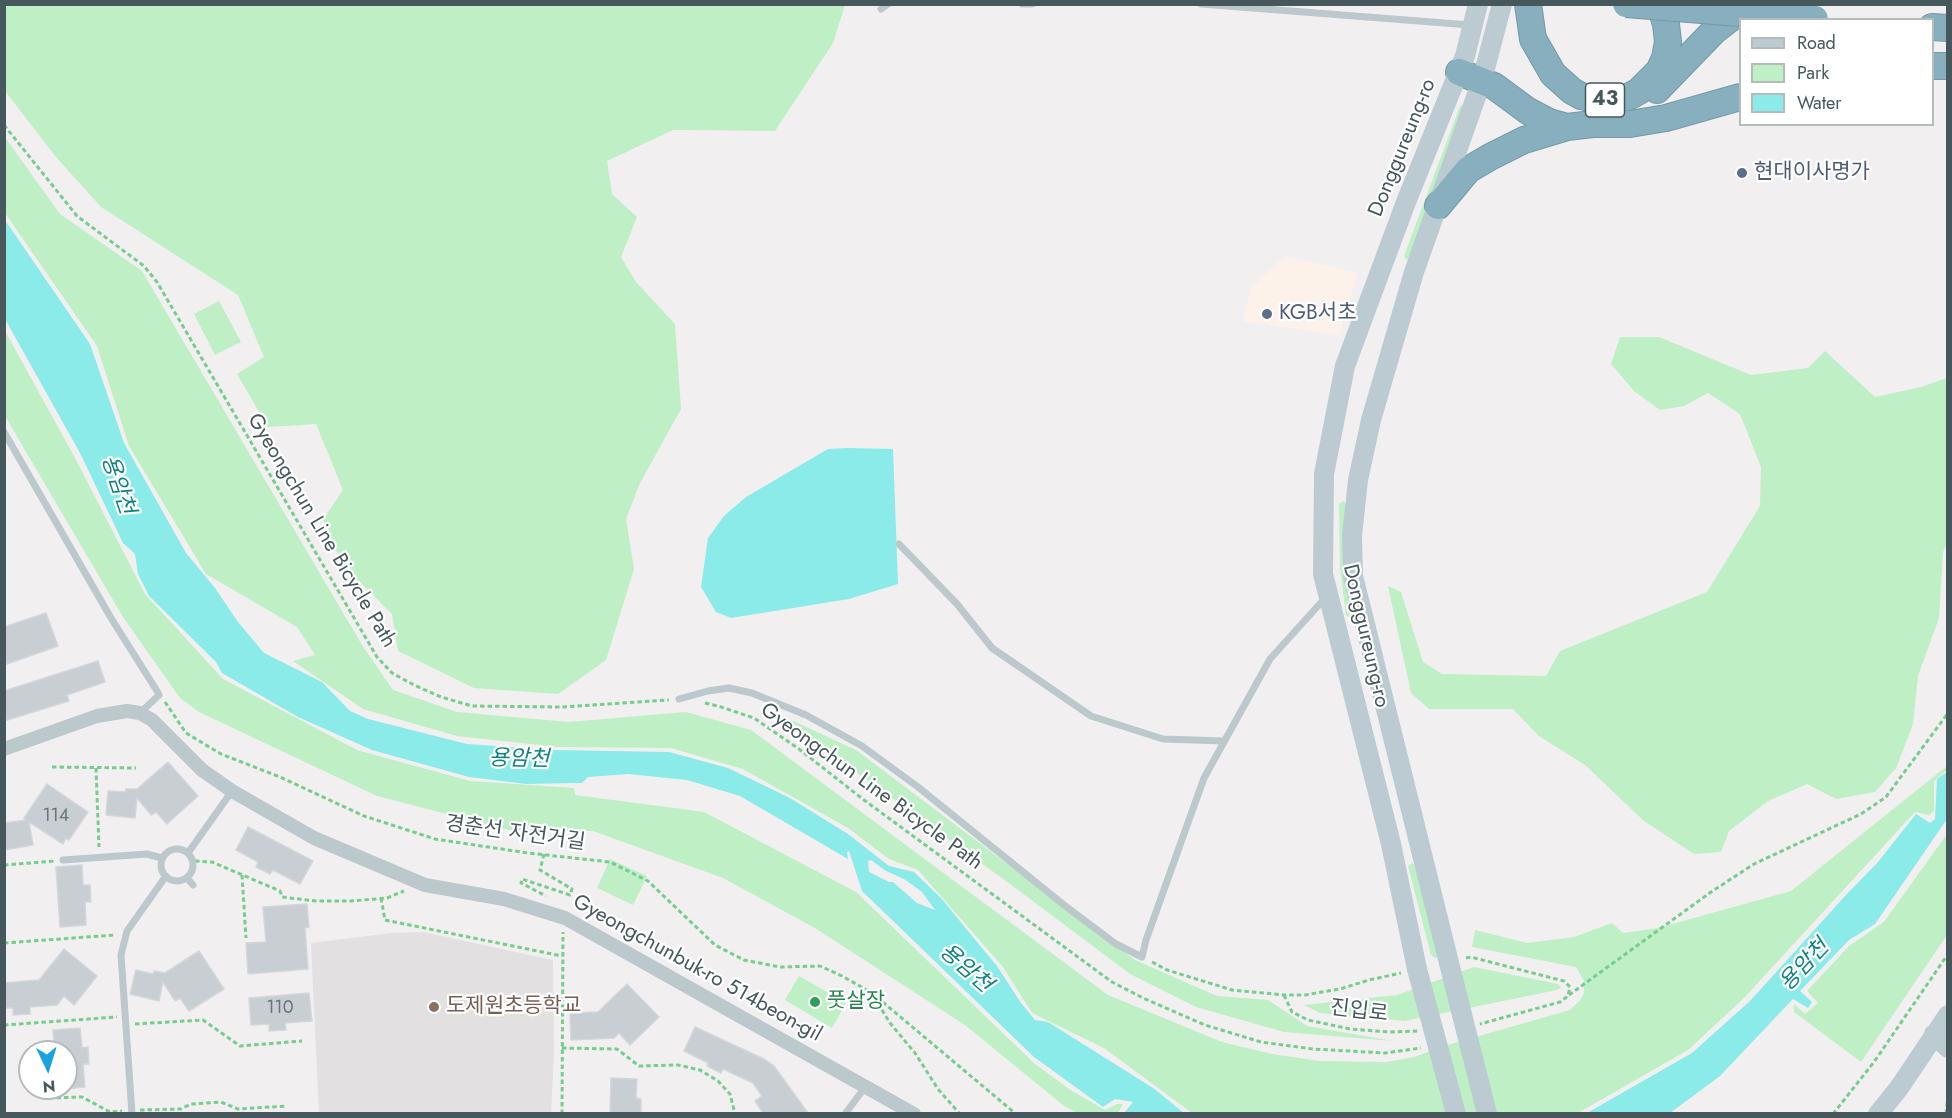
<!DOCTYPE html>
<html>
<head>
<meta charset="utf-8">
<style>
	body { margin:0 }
	#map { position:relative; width:1952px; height:1118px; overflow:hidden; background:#f2eff0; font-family:Jost,sans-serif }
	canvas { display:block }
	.frame { position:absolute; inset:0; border:6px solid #47585c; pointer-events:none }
	.legend { position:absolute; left:1739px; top:18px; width:195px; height:108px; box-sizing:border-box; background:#fff; border:2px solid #b5bcbe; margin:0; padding:8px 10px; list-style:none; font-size:18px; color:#47585c }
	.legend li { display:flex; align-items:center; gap:12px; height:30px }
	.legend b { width:30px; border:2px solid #b5bcbe }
	.north { position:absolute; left:18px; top:1040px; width:60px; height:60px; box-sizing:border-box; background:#fff; border:2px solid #b5bcbe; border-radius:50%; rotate:176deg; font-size:16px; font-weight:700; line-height:24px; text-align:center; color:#47585c }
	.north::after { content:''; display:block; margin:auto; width:21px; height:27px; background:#1aa1e0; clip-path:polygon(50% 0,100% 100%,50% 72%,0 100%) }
</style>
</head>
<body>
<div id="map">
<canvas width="1952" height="1118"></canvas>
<div class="frame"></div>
<ul class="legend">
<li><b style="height:8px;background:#bbcbd1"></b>Road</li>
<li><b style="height:16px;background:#beefc5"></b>Park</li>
<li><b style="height:16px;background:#8bebe8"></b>Water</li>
</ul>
<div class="north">N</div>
</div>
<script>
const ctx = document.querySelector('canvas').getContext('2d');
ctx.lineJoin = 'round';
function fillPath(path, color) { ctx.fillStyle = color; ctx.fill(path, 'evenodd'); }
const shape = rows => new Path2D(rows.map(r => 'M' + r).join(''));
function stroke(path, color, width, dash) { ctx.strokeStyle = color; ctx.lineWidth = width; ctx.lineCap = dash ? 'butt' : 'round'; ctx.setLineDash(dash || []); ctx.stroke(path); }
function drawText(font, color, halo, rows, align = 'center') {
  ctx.font = font + ' Jost,"Noto Sans KR",sans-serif'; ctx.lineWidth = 4.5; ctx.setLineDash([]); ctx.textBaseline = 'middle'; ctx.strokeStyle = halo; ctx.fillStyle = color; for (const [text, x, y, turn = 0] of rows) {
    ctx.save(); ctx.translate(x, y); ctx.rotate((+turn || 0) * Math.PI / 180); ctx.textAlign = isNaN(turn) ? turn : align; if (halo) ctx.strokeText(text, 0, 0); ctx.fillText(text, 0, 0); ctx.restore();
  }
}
const commercial = shape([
	[1285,256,1358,273,1339,335,1243,321,1251,288]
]);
const education = shape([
	[423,932,553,960,554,1054,551,1113,319,1113,311,943,392,933]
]);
const green = shape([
	[5,4,845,5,833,43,775,131,673,130,607,161,612,194,637,217,621,257,636,282,675,324,681,409,640,483,626,519,634,569,606,660,558,694,474,688,398,651,392,614,342,564,323,520,343,490,316,424,268,427,237,374,264,357,238,295,101,207,56,157,5,91],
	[1462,105,1464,106,1409,260,1406,259,1404,256,1460,106],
	[4,136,60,214,142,271,362,645,393,690,457,712,569,722,686,712,751,730,1108,995,1222,1042,1272,1054,1319,1061,1387,1062,1414,1057,1444,1046,1570,1010,1581,999,1584,993,1584,981,1576,967,1472,947,1475,930,1527,943,1574,937,1612,923,1623,933,1658,928,1791,891,1947,766,1947,770,1934,781,1934,811,1929,815,1915,812,1744,998,1688,1050,1578,1113,1192,1113,1104,1048,1032,1013,1003,967,918,870,889,859,848,828,743,769,671,748,558,747,457,736,363,709,293,661,315,655,297,627,206,574,129,446,97,346,5,213],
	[219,301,241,342,215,355,194,314],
	[4,329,74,456,145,594,223,679,357,750,470,781,574,788,575,795,704,812,856,892,1035,1064,1072,1091,1105,1110,1117,1104,1123,1104,1118,1113,1077,1113,1063,1105,965,1025,815,928,723,878,593,831,509,830,377,796,199,712,180,698,123,617,5,416],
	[1620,337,1659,337,1751,375,1808,368,1825,351,1875,397,1921,387,1947,378,1948,541,1943,552,1939,618,1918,676,1913,724,1896,768,1875,792,1836,799,1807,784,1768,801,1729,831,1721,852,1694,854,1644,821,1585,765,1539,736,1513,709,1429,709,1411,693,1388,586,1401,592,1423,662,1442,674,1546,676,1560,651,1707,592,1760,506,1761,467,1740,414,1708,393,1684,406,1660,410,1634,391,1611,364],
	[1343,501,1346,504,1354,615,1349,618,1346,615,1340,568,1339,504],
	[770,710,856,750,1135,960,1217,996,1268,1000,1307,1026,1393,1041,1284,1032,1196,1007,1130,974,1010,884],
	[1947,834,1947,935,1861,1062,1794,1012,1794,1004,1805,1014,1818,1003,1807,991,1849,946,1884,922],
	[610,859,647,876,633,905,597,888],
	[1412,863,1415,865,1438,957,1435,958,1431,955,1408,866],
	[1474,967,1558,984,1561,988,1557,990,1405,1021,1320,1013,1304,1005,1397,995],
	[799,976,846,1003,832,1028,785,1000]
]);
const water = shape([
	[5,220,90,344,124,443,186,553,215,588,238,622,264,653,322,682,350,711,368,719,467,744,556,750,669,752,728,768,790,798,848,834,889,866,914,872,942,899,977,942,997,966,1021,1003,1035,1020,1048,1022,1153,1088,1184,1113,1124,1113,1133,1102,1115,1099,1103,1107,1034,1057,862,891,849,851,847,852,848,859,740,796,687,780,628,774,588,777,582,783,572,783,526,784,469,777,372,750,298,717,222,673,216,662,149,596,138,574,135,554,123,543,80,453,5,319],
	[871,860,886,871,904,879,922,892,935,910,917,903,893,882,889,882,869,872,868,861],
	[848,448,893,449,898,584,849,599,731,618,716,612,701,587,708,538,724,516,746,497,828,449],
	[1947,772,1947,819,1875,924,1849,940,1800,991,1812,1002,1808,1008,1793,999,1720,1076,1670,1113,1587,1113,1692,1053,1750,1001,1845,896,1878,862,1916,814,1930,823,1935,819,1937,779]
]);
const building = shape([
	[46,613,58,646,4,665,4,627,46,613],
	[98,661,105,682,67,695,69,701,4,721,4,691,98,661],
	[168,762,198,796,167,824,156,812,151,815,137,798,135,818,106,815,108,791,125,792,126,789,137,789,168,762],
	[47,784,88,812,69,840,66,838,63,844,29,822,33,845,4,850,4,823,26,820,24,818,47,784],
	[248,827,313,861,300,884,273,870,270,874,256,867,258,862,236,850,248,827],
	[82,865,83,885,90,885,91,902,85,902,86,925,60,927,56,867,82,865],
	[307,904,309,927,305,928,308,969,248,974,246,943,266,942,263,907,307,904],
	[64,949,97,976,74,1005,64,996,57,1005,30,1007,30,1014,13,1015,13,1008,4,1008,4,983,39,980,64,949],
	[199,951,224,989,189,1011,180,998,175,1001,163,982,159,1001,130,994,136,970,153,974,154,971,165,973,199,951],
	[627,984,659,1017,630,1045,619,1033,614,1038,571,1040,570,1013,598,1012,627,984],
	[309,993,312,1021,285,1023,286,1030,269,1031,269,1024,251,1025,249,998,309,993],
	[695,1027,764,1059,774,1066,808,1113,763,1113,755,1101,762,1096,753,1083,723,1069,721,1073,707,1066,708,1063,684,1051,695,1027],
	[80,1028,82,1048,88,1047,89,1064,83,1064,85,1087,66,1089,66,1052,55,1052,53,1030,80,1028],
	[611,1078,637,1079,636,1098,641,1099,641,1113,610,1113,611,1078]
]);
const path = shape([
	[4,125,77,216,144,266,157,282,377,657,392,673,414,685,441,697,472,706,563,707,669,700],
	[165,702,186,733,221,754,280,777,364,816,435,839,528,853,610,862,648,881,715,945,744,960,780,967,820,966,842,976,872,993,1016,1114],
	[705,703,718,706,754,718,799,749,864,800,1112,982,1143,998,1205,1025,1261,1042,1313,1049,1385,1053,1421,1048],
	[52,767,136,768],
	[96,768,99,847],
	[544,854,540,870,572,889,570,895,522,879,521,883,546,896],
	[195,861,212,862,280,891,282,897,316,901,351,901,387,898,404,891],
	[4,865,55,861],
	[242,875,246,938],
	[381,898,385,920,562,956],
	[4,943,115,935],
	[1466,958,1471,957,1564,981,1570,987,1568,996,1560,1002,1480,1024],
	[1152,962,1167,970,1232,990,1284,995,1305,995,1340,989,1369,980,1401,973],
	[1284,995,1292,1012,1308,1020,1350,1029,1389,1032,1418,1031],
	[1569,995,1711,892,1754,864,1861,814,1886,797,1948,713],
	[874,997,890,1023,915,1053,938,1089,960,1114],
	[135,1024,203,1020,240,1046,302,1041],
	[4,1025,117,1017],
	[562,1048,617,1049,639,1066,678,1065,700,1070,718,1081,730,1094,735,1114],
	[49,1098,82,1097,110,1112,122,1111],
	[140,1110,181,1109,191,1104,221,1102,238,1109,287,1106],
	[562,1114,563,932],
	[1833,1114,1874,1062,1948,954],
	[1946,1114,1948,1095]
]);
const lane = shape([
	[1022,4,1032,4],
	[1201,4,1470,25],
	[881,9,888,4],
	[4,432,111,618,157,691,159,695,140,713],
	[899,544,957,604,992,648,1091,716,1163,739,1224,741],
	[679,699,708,691,729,688,752,693,806,715,862,746,918,787,1064,905,1116,944,1142,957,1146,940,1204,778,1270,659,1326,597],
	'161 865a16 16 0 1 1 32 0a16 16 0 1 1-32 0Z',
	[188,853,232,791],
	[63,860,147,854,162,858],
	[187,878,193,885],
	[132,1114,121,955,127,931,166,876],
	[845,1114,866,1086]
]);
const street = shape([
	[4,749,97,716,127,711,140,713,152,720,202,770,232,791,314,838,425,885,504,899,565,918,914,1114]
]);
const secondary = shape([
	[1449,963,1353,576,1352,536,1358,480,1371,420,1414,272,1482,80,1502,4],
	[1417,969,1391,844,1323,574,1324,474,1345,366,1406,202,1465,56,1478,4],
	[1934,1034,1948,1048],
	[1878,1114,1899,1088,1948,1015]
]);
const highway = shape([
	[1528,4,1533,39,1553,74,1572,91,1581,96,1601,100,1614,100,1628,97,1639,91,1659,71,1665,58,1668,42,1666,24,1661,8,1657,4],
	[1932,27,1948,28],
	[1932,66,1948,66],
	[1459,72,1494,86,1528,111,1549,122,1567,127],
	[1657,90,1714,31,1748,5],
	[1438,206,1468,170,1490,157,1524,140,1567,127,1593,124,1630,124,1666,118,1740,97]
]);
const secondaryBridge = shape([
	[1449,963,1487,1114],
	[1417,969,1456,1114]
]);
const highwayBridge = shape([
	[1626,4,1815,19]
]);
const markers = [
	[1742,173,6,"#5c6f8a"],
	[1267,314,6,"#5c6f8a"],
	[815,1002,6,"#2e9e5b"],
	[434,1007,6,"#8d6e63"]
];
const numberNames = [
	["114",56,817],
	["110",280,1009]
];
const shields = [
	[1605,100,39]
];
const shieldNames = [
	["43",1605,100]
];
const streetNames = [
	["Donggureung-ro",1403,148,-68],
	["Gyeongchun Line Bicycle Path",321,531,59],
	["Donggureung-ro",1365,636,77],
	["Gyeongchun Line Bicycle Path",871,787,36],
	["경춘선 자전거길",515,834,8],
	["Gyeongchunbuk-ro 514beon-gil",697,969,29],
	["진입로",1359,1012,7]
];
const serviceNames = [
	["현대이사명가",1754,173],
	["KGB서초",1279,314]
];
const leisureNames = [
	["풋살장",827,1002]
];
const educationNames = [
	["도제원초등학교",446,1007]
];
const waterNames = [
	["용암천",117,485,71],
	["용암천",519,760,1],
	["용암천",1805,966,-47],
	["용암천",965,969,41]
];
fillPath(commercial, '#fcf2e9');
fillPath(education, '#e3e0e1');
fillPath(green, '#beefc5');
fillPath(water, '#8bebe8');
fillPath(building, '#c9ced2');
stroke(building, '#d3d7db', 1.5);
stroke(highway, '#729aa9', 28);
stroke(path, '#76cd8d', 3, [4.5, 3]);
stroke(lane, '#bbc8cc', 7);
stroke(street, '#bbc8cc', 14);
stroke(secondary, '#bbcbd1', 20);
stroke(highway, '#87afbd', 26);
stroke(highwayBridge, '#729aa9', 28, []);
stroke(secondaryBridge, '#bbcbd1', 20);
stroke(highwayBridge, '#87afbd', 26);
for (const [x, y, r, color] of markers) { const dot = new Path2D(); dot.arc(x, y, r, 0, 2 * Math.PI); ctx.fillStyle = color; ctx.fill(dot); stroke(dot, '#fff', 2); }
drawText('18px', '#68767a', null, numberNames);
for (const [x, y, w] of shields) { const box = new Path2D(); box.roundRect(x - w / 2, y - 17, w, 34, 4.5); ctx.fillStyle = '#fff'; ctx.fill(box); stroke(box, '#47585c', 1.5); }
drawText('bold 20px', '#47585c', null, shieldNames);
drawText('21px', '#47585c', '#fff', streetNames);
drawText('21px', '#4e5e75', '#fff', serviceNames, 'left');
drawText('21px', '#27864d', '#fff', leisureNames, 'left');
drawText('21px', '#785e54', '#fff', educationNames, 'left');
drawText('italic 22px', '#0e837f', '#fff', waterNames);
</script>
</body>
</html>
